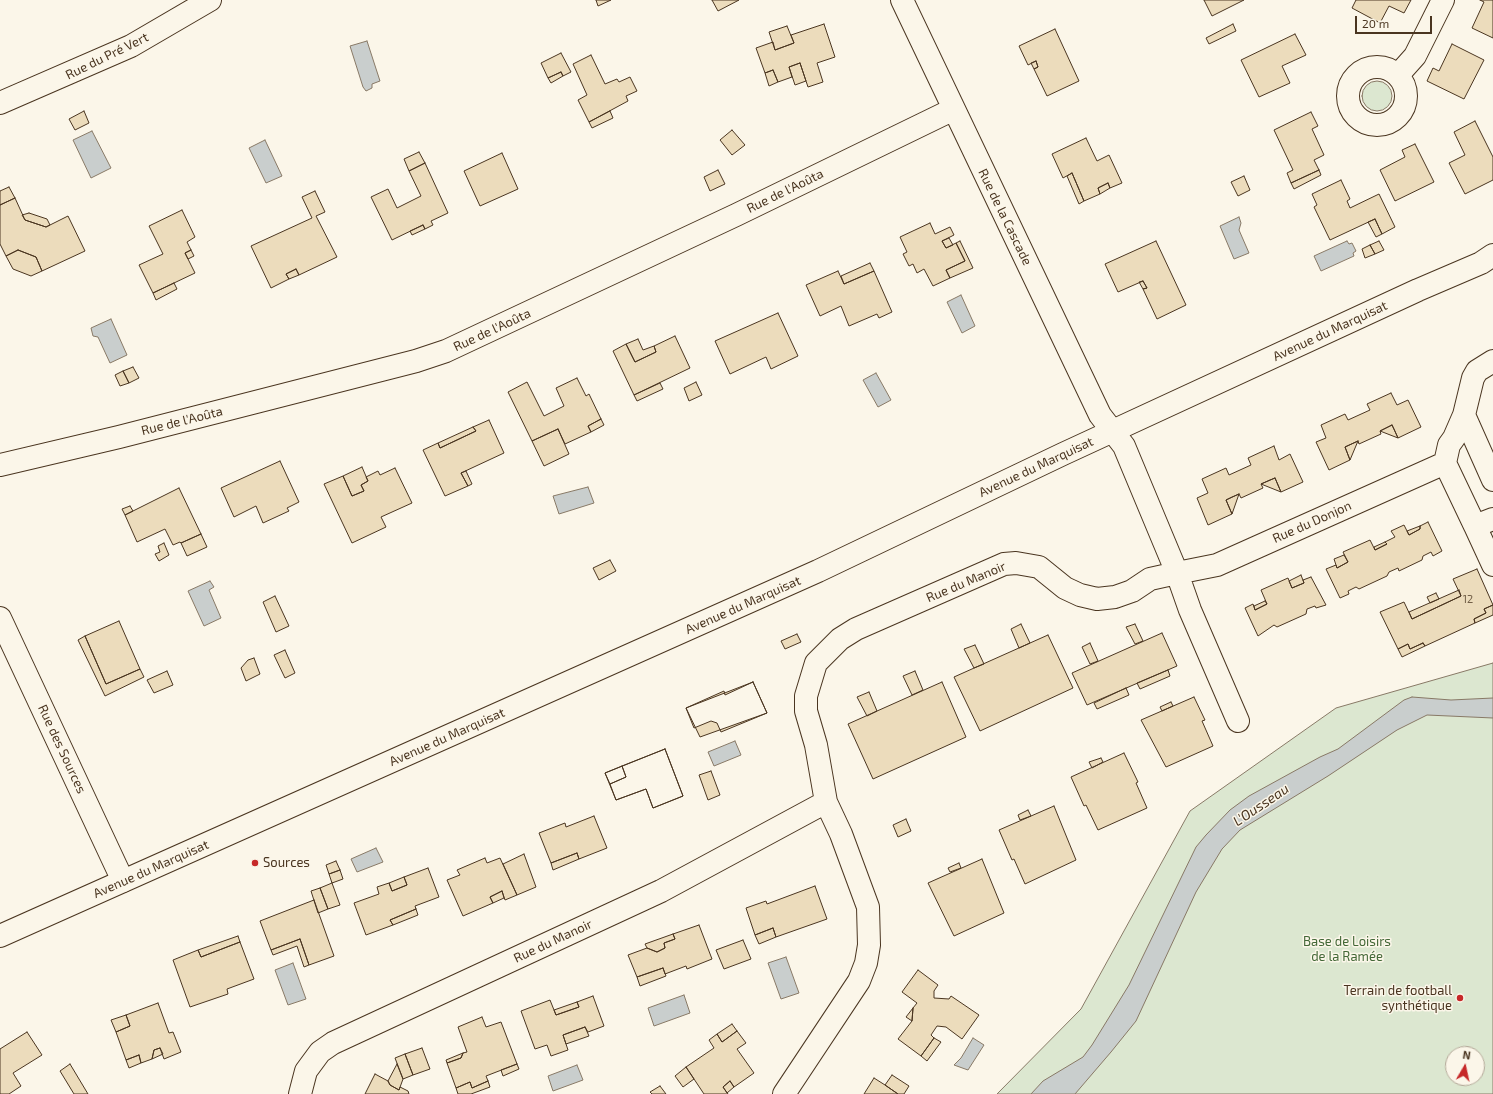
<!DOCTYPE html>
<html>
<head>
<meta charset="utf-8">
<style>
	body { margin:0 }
	#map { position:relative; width:1493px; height:1094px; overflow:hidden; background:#fbf6e9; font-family:"Exo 2",sans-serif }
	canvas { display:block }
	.north { position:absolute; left:1445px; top:1046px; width:40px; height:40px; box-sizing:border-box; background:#fbf6e9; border:1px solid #b4a999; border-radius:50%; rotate:9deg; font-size:11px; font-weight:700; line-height:16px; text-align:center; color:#4a3520 }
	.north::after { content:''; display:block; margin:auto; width:14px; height:18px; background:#c62828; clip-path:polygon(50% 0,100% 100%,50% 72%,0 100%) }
	.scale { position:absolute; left:1355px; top:16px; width:77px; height:18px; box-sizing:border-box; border:2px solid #4a3520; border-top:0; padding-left:5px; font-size:12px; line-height:14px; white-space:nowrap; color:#4a3520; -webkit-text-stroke:3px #fbf6e9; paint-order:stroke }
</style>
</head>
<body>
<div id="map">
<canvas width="1493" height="1094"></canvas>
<div class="north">N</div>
<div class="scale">20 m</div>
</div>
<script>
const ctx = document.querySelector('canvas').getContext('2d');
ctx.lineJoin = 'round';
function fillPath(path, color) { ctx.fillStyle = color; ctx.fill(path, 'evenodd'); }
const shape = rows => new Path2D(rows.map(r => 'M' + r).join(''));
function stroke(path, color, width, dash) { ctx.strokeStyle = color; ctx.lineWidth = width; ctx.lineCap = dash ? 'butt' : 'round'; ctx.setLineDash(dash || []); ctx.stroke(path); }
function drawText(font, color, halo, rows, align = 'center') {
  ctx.font = font + ' "Exo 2",sans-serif'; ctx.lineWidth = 3; ctx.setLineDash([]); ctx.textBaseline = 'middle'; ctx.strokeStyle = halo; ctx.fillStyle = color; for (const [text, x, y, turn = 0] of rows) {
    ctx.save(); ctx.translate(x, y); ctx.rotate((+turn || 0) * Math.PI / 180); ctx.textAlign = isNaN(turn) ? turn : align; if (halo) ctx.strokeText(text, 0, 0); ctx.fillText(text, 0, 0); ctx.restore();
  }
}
const green = shape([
	'1362 96a15 15 0 1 1 30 0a15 15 0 1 1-30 0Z',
	[1493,663,1493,1094,997,1094,1081,1009,1190,811,1336,708,1493,663],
	[1453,1054,1477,1054,1477,1078,1453,1078,1453,1054]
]);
const water = shape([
	[367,41,380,81,372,84,372,88,366,91,363,87,350,46,367,41],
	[92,131,111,168,91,178,73,140,92,131],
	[265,140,282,176,266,183,249,148,265,140],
	[1239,217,1241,223,1239,230,1249,253,1234,259,1220,226,1239,217],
	[1347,241,1349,244,1352,243,1356,251,1353,253,1354,256,1321,271,1314,256,1347,241],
	[961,295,975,326,962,333,947,302,961,295],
	[111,319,127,355,110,363,98,337,93,336,91,328,111,319],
	[876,373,891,400,878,407,863,380,876,373],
	[588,487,594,503,559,514,553,496,588,487],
	[210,581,214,587,209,590,221,618,204,626,188,591,210,581],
	[1412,697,1451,700,1493,698,1493,718,1427,715,1397,730,1328,776,1240,830,1222,849,1196,892,1136,1021,1111,1052,1075,1094,1031,1094,1043,1081,1083,1057,1092,1045,1129,985,1196,847,1206,835,1230,810,1249,796,1320,757,1338,749,1404,700,1412,697],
	[735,741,741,755,714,766,708,752,735,741],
	[376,848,383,862,357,872,351,859,376,848],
	[786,957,799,993,781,999,768,963,786,957],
	[293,963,306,999,288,1005,275,970,293,963],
	[684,995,690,1013,654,1026,648,1008,684,995],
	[973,1038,984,1045,968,1070,954,1065,961,1058,973,1038],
	[577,1065,583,1080,553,1091,548,1076,577,1065]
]);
const building = shape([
	[596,0,611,0,598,6,596,0],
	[712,0,739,0,718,11,712,0],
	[1204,0,1244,0,1212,16,1204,0],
	[1356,0,1411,0,1404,13,1389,6,1380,23,1352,8,1356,0],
	[1480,0,1493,0,1493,38,1472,28,1484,2,1480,0],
	[824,24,835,57,817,63,823,82,808,87,800,63,789,67,792,77,778,82,773,70,765,73,756,48,773,42,775,50,794,43,791,35,824,24],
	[1233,24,1236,31,1209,44,1206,38,1233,24],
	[787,26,794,43,775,50,769,32,787,26],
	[1055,29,1079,81,1047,96,1034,69,1038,67,1036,61,1028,65,1019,46,1055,29],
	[1295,34,1306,55,1282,66,1290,83,1259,97,1241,60,1295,34],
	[1452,44,1484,60,1464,99,1427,81,1433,68,1439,71,1452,44],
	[561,53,571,72,563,76,561,72,548,78,541,63,561,53],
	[591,55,605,84,617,79,619,82,630,77,637,91,626,96,628,101,589,122,578,100,587,95,573,64,591,55],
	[1036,61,1038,67,1034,69,1031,63,1036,61],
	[800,63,806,81,795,85,789,67,800,63],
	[773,70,778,82,769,86,765,73,773,70],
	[561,72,563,76,551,83,548,78,561,72],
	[84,111,89,123,75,130,69,119,84,111],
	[610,111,613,118,592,128,589,122,610,111],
	[1311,112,1318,126,1312,129,1324,155,1314,160,1319,170,1291,183,1287,173,1293,170,1274,130,1311,112],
	[1475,121,1493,157,1493,180,1465,194,1449,163,1465,155,1454,132,1475,121],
	[732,130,745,145,732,155,720,140,732,130],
	[1086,138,1097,161,1109,155,1122,183,1110,188,1108,183,1098,188,1100,194,1084,201,1072,173,1063,178,1052,154,1086,138],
	[1415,144,1434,182,1395,201,1380,170,1405,157,1402,150,1415,144],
	[419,152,425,163,409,171,404,159,419,152],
	[502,153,518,189,480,206,464,171,502,153],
	[425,163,448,213,431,221,433,225,425,229,423,225,392,240,371,197,388,189,397,208,421,196,409,171,425,163],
	[718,170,725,184,710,191,704,177,718,170],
	[1319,170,1321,175,1294,189,1291,183,1319,170],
	[1072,173,1084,201,1079,204,1067,176,1072,173],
	[1244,176,1250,190,1238,196,1231,182,1244,176],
	[1341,180,1350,199,1347,201,1350,208,1379,194,1395,227,1382,234,1375,219,1330,240,1314,207,1317,205,1312,194,1341,180],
	[1108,183,1110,188,1100,194,1098,188,1108,183],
	[9,187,15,198,0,205,0,191,9,187],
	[315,191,325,212,316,216,337,257,299,275,296,269,286,274,289,279,271,288,251,246,312,218,302,197,315,191],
	[15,198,25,220,46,227,68,216,85,251,42,271,36,257,18,250,6,256,0,244,0,205,15,198],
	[182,210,195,237,187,242,191,250,185,253,195,273,153,293,139,265,163,254,149,226,182,210],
	[29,213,47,219,50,225,46,227,25,220,22,215,29,213],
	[1375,219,1382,234,1376,237,1368,222,1375,219],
	[930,223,935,234,950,227,954,235,942,241,946,248,956,243,965,261,946,270,950,278,933,286,924,269,917,273,913,264,909,266,903,254,907,252,900,237,930,223],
	[423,225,425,229,412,235,410,231,423,225],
	[949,238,953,245,946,248,942,241,949,238],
	[960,241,973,268,950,278,946,270,965,261,956,243,960,241],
	[1156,241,1186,305,1157,319,1143,289,1147,288,1143,281,1118,292,1105,264,1156,241],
	[1379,241,1384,250,1375,254,1370,245,1379,241],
	[1370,245,1375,254,1365,258,1362,249,1370,245],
	[18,250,36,257,42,271,31,276,13,269,6,256,18,250],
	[191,250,194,256,188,259,185,253,191,250],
	[870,263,874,271,844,284,841,276,870,263],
	[296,269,299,275,289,279,286,274,296,269],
	[838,271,844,284,874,271,892,312,879,318,877,314,849,326,841,306,820,316,806,285,838,271],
	[1143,281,1147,288,1143,289,1139,282,1143,281],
	[174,283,177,289,156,300,153,293,174,283],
	[778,313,798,356,771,369,766,357,730,374,715,341,778,313],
	[675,336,690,368,634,395,613,351,626,344,635,362,656,352,654,346,675,336],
	[638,339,643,350,654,346,656,352,635,362,626,344,638,339],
	[133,367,139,378,129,383,123,371,133,367],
	[123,371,129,383,120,386,115,375,123,371],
	[577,378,586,396,589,394,601,419,588,426,591,432,565,444,558,429,532,441,508,392,527,382,544,416,564,406,556,388,577,378],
	[696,382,702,395,689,401,684,388,696,382],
	[660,383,663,389,637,401,634,395,660,383],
	[1391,393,1397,405,1408,400,1421,427,1398,438,1392,425,1380,431,1381,434,1359,444,1358,441,1345,447,1350,460,1329,470,1316,442,1326,438,1321,425,1345,414,1348,420,1370,410,1367,404,1391,393],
	[601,419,604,425,591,432,588,426,601,419],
	[489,420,504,453,461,473,468,486,445,496,423,450,438,443,440,448,476,431,473,427,489,420],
	[1392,425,1394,429,1398,438,1380,431,1392,425],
	[473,427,476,431,440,448,438,443,473,427],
	[558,429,569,454,544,466,532,441,558,429],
	[1358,441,1350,460,1345,447,1358,441],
	[1274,446,1279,460,1290,454,1303,482,1281,492,1275,478,1261,484,1263,488,1241,498,1239,494,1232,497,1226,500,1232,514,1208,525,1197,498,1208,493,1202,479,1226,468,1229,475,1251,465,1248,458,1274,446],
	[280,461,299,502,287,508,289,511,263,523,256,506,234,517,221,488,280,461],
	[362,467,368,481,361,485,364,491,352,496,343,476,362,467],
	[395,468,412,503,381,517,386,527,352,543,324,484,343,476,352,496,364,491,361,485,368,481,366,477,378,471,380,475,395,468],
	[466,471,472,484,468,486,461,473,466,471],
	[1275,478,1281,492,1261,484,1270,480,1275,478],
	[179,488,201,534,181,543,180,542,173,545,165,529,137,542,125,515,179,488],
	[1239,494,1232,514,1226,500,1239,494],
	[130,506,133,511,125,515,122,509,130,506],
	[1428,522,1442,551,1433,556,1431,552,1423,556,1422,560,1399,571,1398,568,1389,572,1387,576,1359,589,1356,587,1348,591,1349,594,1340,598,1326,569,1336,565,1337,568,1348,562,1343,552,1370,540,1375,550,1387,544,1385,542,1395,537,1391,531,1404,525,1409,535,1420,529,1420,526,1428,522],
	[1420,526,1420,529,1409,535,1407,531,1420,526],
	[201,534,207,547,187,556,181,543,201,534],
	[1385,542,1387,544,1375,550,1374,547,1385,542],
	[164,543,169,555,159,561,155,554,160,552,158,546,164,543],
	[1344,555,1348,562,1337,568,1334,559,1344,555],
	[610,560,616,571,599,580,593,568,610,560],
	[1477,569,1493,605,1484,609,1486,613,1474,619,1475,623,1425,646,1423,643,1410,649,1408,644,1398,649,1380,612,1404,602,1412,619,1461,596,1453,579,1477,569],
	[1301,575,1304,583,1292,588,1289,581,1301,575],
	[1311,577,1326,605,1316,608,1315,606,1307,609,1306,614,1277,627,1274,625,1258,636,1245,608,1253,604,1255,610,1267,604,1261,590,1288,578,1292,588,1304,583,1303,580,1311,577],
	[1459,590,1461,596,1412,619,1409,612,1459,590],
	[1436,593,1439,599,1430,603,1427,597,1436,593],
	[275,596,289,626,276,632,263,602,275,596],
	[1265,601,1267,604,1255,610,1254,606,1265,601],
	[1493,605,1493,615,1475,623,1474,619,1486,613,1484,609,1493,605],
	[119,621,140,669,106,684,85,636,119,621],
	[1021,624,1030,643,1019,648,1011,629,1021,624],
	[1135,624,1143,641,1135,644,1126,627,1135,624],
	[1162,633,1177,666,1087,705,1072,673,1162,633],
	[797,634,801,642,785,649,781,641,797,634],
	[1048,635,1073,688,980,731,954,677,1048,635],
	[85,636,106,684,140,669,144,677,105,696,78,640,85,636],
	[1090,643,1098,661,1090,664,1082,647,1090,643],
	[1423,643,1425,646,1402,657,1398,649,1408,644,1410,649,1423,643],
	[975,645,984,664,974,668,964,649,975,645],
	[285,650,295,673,285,678,274,655,285,650],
	[254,658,260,674,246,681,241,668,248,660,254,658],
	[1168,670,1170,676,1140,689,1137,683,1168,670],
	[167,671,173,685,154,693,147,680,167,671],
	[915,671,923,690,912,695,903,676,915,671],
	[753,682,767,713,721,732,717,723,711,721,694,728,686,708,724,691,725,695,753,682],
	[753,682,767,713,700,737,686,708,753,682],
	[942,682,966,737,873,779,848,724,942,682],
	[1126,688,1129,695,1097,709,1094,703,1126,688],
	[869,692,877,711,867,716,857,697,869,692],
	[1194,697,1205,720,1202,721,1213,746,1166,767,1141,720,1194,697],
	[1171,702,1173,706,1162,711,1160,707,1171,702],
	[665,749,683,796,653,808,646,789,616,800,610,784,626,777,622,766,665,749],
	[665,749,683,796,653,808,646,789,616,800,605,773,665,749],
	[1124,753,1138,782,1136,783,1147,808,1098,830,1086,805,1084,806,1071,777,1124,753],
	[1101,758,1103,762,1092,768,1089,762,1101,758],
	[622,766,626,777,610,784,605,773,622,766],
	[711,771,720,795,708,800,699,775,711,771],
	[1054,806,1076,860,1025,884,1014,859,1012,860,999,830,1054,806],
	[1028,810,1031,816,1020,820,1018,815,1028,810],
	[594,816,607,848,579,859,577,853,551,863,539,833,565,823,566,827,594,816],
	[906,819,911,831,898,837,893,825,906,819],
	[577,853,579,859,553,870,551,863,577,853],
	[524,854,536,887,517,895,503,864,524,854],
	[485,858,487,863,500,858,517,895,505,900,502,891,490,897,493,903,463,916,447,880,460,875,457,870,485,858],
	[982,859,1004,913,954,936,928,883,982,859],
	[336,861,340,870,329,874,326,865,336,861],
	[959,863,961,868,950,872,948,868,959,863],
	[428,868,439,897,415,906,416,909,390,920,393,925,366,935,354,903,379,894,377,887,389,883,392,891,407,885,404,877,428,868],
	[340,870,343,879,332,883,329,874,340,870],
	[404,877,407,885,392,891,389,883,404,877],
	[332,883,340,905,328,909,320,888,332,883],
	[815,886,827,919,776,937,773,928,755,935,746,908,766,901,767,904,815,886],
	[320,888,328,909,318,913,311,891,320,888],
	[502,891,504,898,493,903,490,897,502,891],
	[314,900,334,956,309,965,300,939,271,950,260,921,314,900],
	[416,909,418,915,393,925,390,920,416,909],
	[699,925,712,959,687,969,686,966,665,974,663,968,637,977,628,955,647,948,657,952,665,948,664,943,675,939,673,934,699,925],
	[773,928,776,937,759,944,755,935,773,928],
	[673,934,675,939,664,943,665,948,657,952,647,948,645,944,673,934],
	[238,936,240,942,201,957,198,950,238,936],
	[300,939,309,965,304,967,297,946,273,955,271,950,300,939],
	[743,940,751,959,724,969,716,950,743,940],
	[240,942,254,979,227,989,228,994,190,1007,173,960,198,950,201,957,240,942],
	[663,968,666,976,640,986,637,977,663,968],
	[918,970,938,985,934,991,934,998,949,999,951,996,979,1015,962,1039,946,1027,937,1026,931,1035,934,1038,921,1056,898,1039,912,1021,913,1008,917,1003,902,992,918,970],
	[593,996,604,1026,588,1032,585,1027,563,1035,568,1050,551,1056,547,1045,535,1049,521,1011,550,1000,556,1015,579,1007,577,1002,593,996],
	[577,1002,579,1007,556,1015,554,1010,577,1002],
	[158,1003,169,1033,173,1032,181,1052,164,1059,160,1048,154,1050,152,1059,141,1063,139,1055,126,1060,116,1032,130,1026,126,1015,158,1003],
	[913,1008,912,1021,906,1017,913,1008],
	[126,1015,130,1026,116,1032,111,1020,126,1015],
	[482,1017,486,1027,501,1022,517,1064,486,1076,488,1081,472,1088,470,1082,456,1088,447,1063,461,1058,463,1053,467,1052,458,1027,482,1017],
	[732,1024,737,1031,722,1042,717,1034,732,1024],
	[585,1027,589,1036,566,1044,563,1035,585,1027],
	[737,1031,746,1043,737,1049,754,1073,734,1087,730,1081,723,1087,728,1094,704,1094,686,1067,714,1048,709,1040,717,1034,722,1042,737,1031],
	[27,1032,42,1055,13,1073,21,1086,9,1094,0,1094,0,1049,27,1032],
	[934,1038,941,1042,927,1061,921,1056,934,1038],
	[160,1048,163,1054,152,1059,154,1050,160,1048],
	[422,1048,430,1069,413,1075,405,1054,422,1048],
	[463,1053,461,1058,447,1063,446,1060,463,1053],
	[405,1054,413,1075,403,1079,395,1058,405,1054],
	[139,1055,141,1063,129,1068,126,1060,139,1055],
	[70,1064,88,1094,74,1094,60,1071,70,1064],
	[397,1064,403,1079,399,1090,390,1085,388,1081,397,1064],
	[517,1064,519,1069,503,1076,501,1070,517,1064],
	[686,1067,694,1079,683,1087,675,1076,686,1067],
	[375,1074,388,1081,390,1085,399,1090,400,1087,408,1091,409,1094,365,1094,375,1074],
	[892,1075,909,1086,904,1094,898,1094,885,1085,892,1075],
	[874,1078,885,1085,898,1094,864,1094,874,1078],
	[488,1081,490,1087,471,1094,458,1094,456,1088,470,1082,472,1088,488,1081],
	[730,1081,734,1087,727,1093,723,1087,730,1081],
	[660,1086,666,1094,652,1094,650,1092,660,1086]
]);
const minor = shape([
	'1348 96a29 29 0 1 1 58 0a29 29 0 1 1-58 0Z',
	[1398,75,1415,56,1443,0],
	[0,103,131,46,210,0],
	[1464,415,1493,480],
	[1445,463,1475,526,1493,519],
	[0,465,119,437,416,361,446,351,736,215,954,109],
	[1475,526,1493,565],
	[0,618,123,881],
	[1238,721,1190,610,1177,573,1217,565,1445,463,1449,445,1454,438,1464,415,1473,378,1477,371,1493,361],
	[300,1094,306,1071,320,1052,333,1043,661,891,826,802],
	[784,1094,859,981,866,963,869,945,868,907,841,834,826,802,816,745,806,711,806,696,816,663,840,639,856,629,1004,564,1016,563,1039,567,1065,588,1080,595,1097,599,1115,597,1132,591,1150,579,1177,573,1124,446,1100,415,902,0]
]);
const major = shape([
	[0,936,818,571,1063,454,1418,290,1481,263,1493,255]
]);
const markers = [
	[255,863,4,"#c62828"],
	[1460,998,4,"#c62828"]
];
const numberNames = [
	["12",1468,599]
];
const streetNames = [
	["Rue du Pré Vert",107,56,-26],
	["Rue de l'Aoûta",785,191,-26],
	["Rue de la Cascade",1005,217,64],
	["Rue de l'Aoûta",492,330,-25],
	["Avenue du Marquisat",1330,331,-25],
	["Rue de l'Aoûta",182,421,-14],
	["Avenue du Marquisat",1036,467,-25],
	["Rue du Donjon",1312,522,-24],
	["Rue du Manoir",966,582,-23],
	["Avenue du Marquisat",743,605,-24],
	["Avenue du Marquisat",447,737,-24],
	["Rue des Sources",62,749,65],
	["Avenue du Marquisat",151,869,-24],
	["Rue du Manoir",553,941,-25]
];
const poiNames = [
	["Sources",263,863],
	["Terrain de football",1452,991,"right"],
	["synthétique",1452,1006,"right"]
];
const parkNames = [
	["Base de Loisirs",1347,942],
	["de la Ramée",1347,957]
];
const waterNames = [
	["L'Ousseau",1261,805,-34]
];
fillPath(green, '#dce7d0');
stroke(green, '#887966', 1);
fillPath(water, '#c9cecd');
stroke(water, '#887966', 1);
fillPath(building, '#ecdcbc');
stroke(building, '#4a3520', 1);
stroke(minor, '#4a3520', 24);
stroke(major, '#4a3520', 24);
stroke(minor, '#fbf6e9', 22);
stroke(major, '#fbf6e9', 22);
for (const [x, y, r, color] of markers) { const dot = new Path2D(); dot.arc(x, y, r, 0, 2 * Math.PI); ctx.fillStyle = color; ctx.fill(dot); stroke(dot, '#fbf6e9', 1.5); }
drawText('11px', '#725f47', null, numberNames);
drawText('13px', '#4a3520', '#fbf6e9', streetNames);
drawText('13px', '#4a3520', '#fbf6e9', poiNames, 'left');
drawText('13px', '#436837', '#fbf6e9', parkNames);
drawText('italic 14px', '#4a3520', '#fbf6e9', waterNames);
</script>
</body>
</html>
